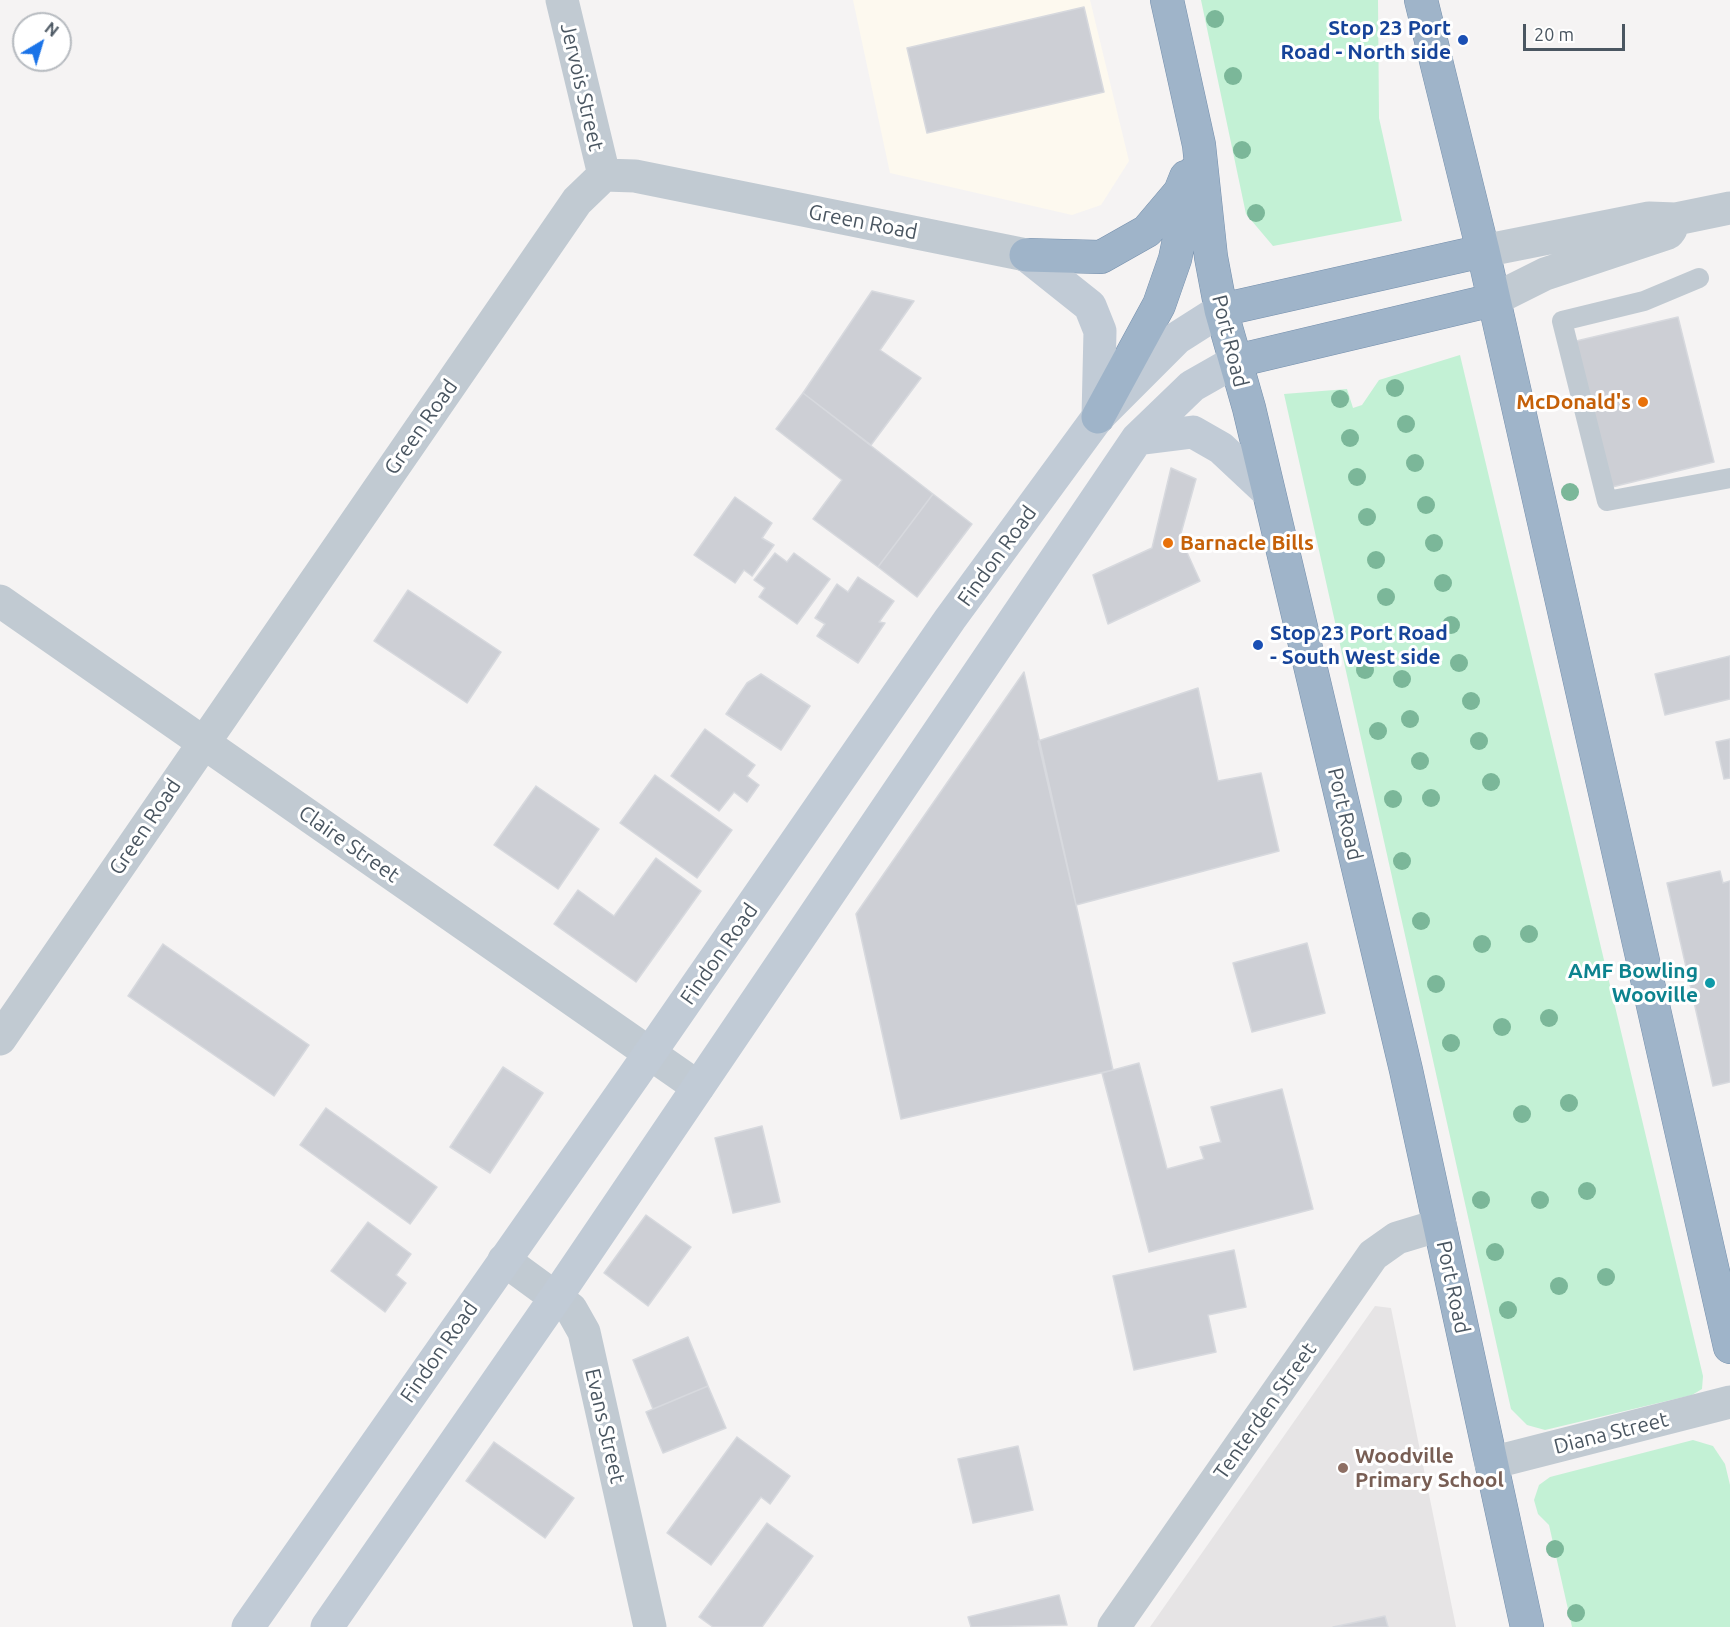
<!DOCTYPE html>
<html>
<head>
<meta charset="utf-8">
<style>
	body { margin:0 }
	#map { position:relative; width:1730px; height:1627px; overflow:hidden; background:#f5f3f3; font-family:Ubuntu,sans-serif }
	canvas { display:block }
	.north { position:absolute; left:12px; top:12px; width:60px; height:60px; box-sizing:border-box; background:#fff; border:2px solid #b7bbc0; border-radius:50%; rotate:38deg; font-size:16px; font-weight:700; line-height:24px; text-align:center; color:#4a5661 }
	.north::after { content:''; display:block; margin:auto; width:21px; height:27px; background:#1a73e8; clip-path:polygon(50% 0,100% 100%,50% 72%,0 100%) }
	.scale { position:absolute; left:1523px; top:24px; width:102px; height:27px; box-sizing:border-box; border:3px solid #4a5661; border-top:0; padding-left:8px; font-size:18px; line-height:21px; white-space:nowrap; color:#4a5661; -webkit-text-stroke:4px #fff; paint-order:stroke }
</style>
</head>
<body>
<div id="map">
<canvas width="1730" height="1627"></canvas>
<div class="north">N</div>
<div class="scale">20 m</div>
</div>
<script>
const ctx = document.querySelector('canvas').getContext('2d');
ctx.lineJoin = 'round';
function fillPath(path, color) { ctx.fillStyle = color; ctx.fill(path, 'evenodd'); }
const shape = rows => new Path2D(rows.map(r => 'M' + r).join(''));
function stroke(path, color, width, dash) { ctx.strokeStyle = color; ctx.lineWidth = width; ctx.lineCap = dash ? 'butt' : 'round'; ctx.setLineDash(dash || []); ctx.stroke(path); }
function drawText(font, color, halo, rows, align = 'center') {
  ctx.font = font + ' Ubuntu,sans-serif'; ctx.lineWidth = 6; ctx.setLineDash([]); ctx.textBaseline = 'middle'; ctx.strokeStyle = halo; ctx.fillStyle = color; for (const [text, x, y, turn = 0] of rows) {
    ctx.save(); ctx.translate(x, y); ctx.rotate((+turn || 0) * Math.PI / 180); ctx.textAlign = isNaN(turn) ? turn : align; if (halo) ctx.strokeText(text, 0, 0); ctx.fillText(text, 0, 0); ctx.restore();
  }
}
const commercial = shape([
	[853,0,1090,0,1129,161,1101,205,1072,215,890,173]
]);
const education = shape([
	[1375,1306,1391,1308,1456,1627,1150,1627]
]);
const green = shape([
	[1201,0,1378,0,1379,118,1402,221,1273,246,1246,214],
	[1460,355,1703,1376,1702,1389,1692,1395,1545,1430,1527,1425,1511,1409,1284,394,1347,389,1353,408,1362,405,1379,380],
	[1693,1440,1713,1446,1725,1464,1730,1485,1730,1627,1572,1627,1549,1525,1538,1514,1534,1500,1539,1485,1550,1477]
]);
const building = shape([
	[1084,7,1104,92,927,133,907,48,1084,7],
	[872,291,914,301,880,350,921,378,871,445,803,393,872,291],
	[1678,317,1714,462,1608,488,1572,342,1678,317],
	[803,393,933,494,878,567,813,519,842,480,776,429,803,393],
	[1171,468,1196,479,1180,537,1200,581,1108,624,1093,575,1152,548,1171,468],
	[933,494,972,524,917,597,878,567,933,494],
	[735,497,772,523,762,538,774,545,752,576,744,570,735,583,694,555,735,497],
	[775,553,787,562,794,553,830,579,797,624,759,597,765,588,754,580,775,553],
	[858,577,894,601,879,622,885,623,858,663,817,636,825,624,815,618,837,584,848,592,858,577],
	[408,590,501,652,467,703,374,641,408,590],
	[1730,656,1730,699,1665,715,1655,674,1730,656],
	[1024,672,1113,1070,901,1119,856,914,1024,672],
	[761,674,810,706,781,750,726,714,747,683,761,674],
	[1198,688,1218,781,1261,773,1279,851,1076,905,1038,741,1198,688],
	[705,729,755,765,747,776,759,785,747,802,734,792,719,811,671,776,705,729],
	[1730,739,1730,778,1724,779,1716,742,1730,739],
	[655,775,732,830,697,878,620,823,655,775],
	[536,786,599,829,558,889,494,845,536,786],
	[656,858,701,891,636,982,554,924,578,890,614,916,656,858],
	[1720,871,1723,883,1730,881,1730,1082,1713,1086,1667,883,1720,871],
	[1307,943,1325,1013,1252,1032,1233,963,1307,943],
	[163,944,309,1045,274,1096,128,996,163,944],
	[1139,1063,1167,1169,1204,1159,1200,1147,1221,1142,1211,1107,1282,1089,1313,1209,1149,1252,1102,1073,1139,1063],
	[503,1067,543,1093,490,1173,450,1147,503,1067],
	[326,1108,437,1187,410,1224,300,1145,326,1108],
	[762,1126,780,1202,733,1213,715,1138,762,1126],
	[646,1215,691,1247,648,1306,604,1273,646,1215],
	[368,1222,411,1254,396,1275,406,1283,385,1312,331,1271,368,1222],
	[1234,1250,1246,1307,1208,1315,1216,1352,1134,1370,1113,1276,1234,1250],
	[688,1337,708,1386,653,1409,633,1360,688,1337],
	[708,1386,726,1428,663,1453,646,1412,708,1386],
	[737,1437,790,1476,770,1504,761,1497,711,1565,667,1533,737,1437],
	[494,1442,574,1498,545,1538,466,1481,494,1442],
	[1018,1446,1033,1510,973,1523,958,1459,1018,1446],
	[767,1523,813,1556,762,1627,713,1627,699,1617,767,1523],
	[1059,1595,1067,1625,971,1627,968,1617,1059,1595],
	[1385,1616,1388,1627,1333,1627,1385,1616]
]);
const service = shape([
	[1699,278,1644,301,1562,321,1607,501,1730,478]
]);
const minor = shape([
	[562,0,604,175],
	[1483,251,1649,218,1676,219,1730,208],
	[1493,300,1545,274,1668,233,1671,229],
	[0,601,698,1087],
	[0,1039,577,201,604,175,635,176,1026,255],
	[504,1260,571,1309,584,1332,650,1627],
	[1491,1463,1730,1402],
	[1114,1627,1373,1255,1397,1238,1440,1225]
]);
const secondary = shape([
	[1026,255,1090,306,1100,331,1098,417],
	[1137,439,1193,432,1221,448,1268,492],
	[248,1627,650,1053,950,619,1098,417,1177,338,1221,310],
	[327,1627,556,1297,1137,439,1192,386,1236,361]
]);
const trunk = shape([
	[1167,0,1199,145,1211,257,1221,310,1249,408,1406,1070,1527,1627],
	[1421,0,1483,251,1730,1347],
	[1026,255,1101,257,1147,231,1180,192,1186,177],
	[1221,310,1483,251],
	[1236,361,1493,300],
	[1098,417,1159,305,1175,259,1193,173]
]);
const trees = [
	[1215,19],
	[1233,76],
	[1242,150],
	[1256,213],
	[1395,388],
	[1340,399],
	[1406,424],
	[1350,438],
	[1415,463],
	[1357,477],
	[1570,492],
	[1426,505],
	[1367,517],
	[1434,543],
	[1376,560],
	[1443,583],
	[1386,597],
	[1451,625],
	[1459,663],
	[1365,670],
	[1402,679],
	[1471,701],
	[1410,719],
	[1378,731],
	[1479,741],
	[1420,761],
	[1491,782],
	[1431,798],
	[1393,799],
	[1402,861],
	[1421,921],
	[1529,934],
	[1482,944],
	[1436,984],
	[1549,1018],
	[1502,1027],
	[1451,1043],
	[1569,1103],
	[1522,1114],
	[1587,1191],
	[1481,1200],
	[1540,1200],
	[1495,1252],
	[1606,1277],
	[1559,1286],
	[1508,1310],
	[1555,1549],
	[1576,1613]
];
const markers = [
	[1463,40,6,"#1a4fb4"],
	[1643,402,6,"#e8710a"],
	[1168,543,6,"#e8710a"],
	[1258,645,6,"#1a4fb4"],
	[1710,983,6,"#0f9aa8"],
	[1343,1468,6,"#8d6e63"]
];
const transitNames = [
	["Stop 23 Port",1451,28],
	["Road - North side",1451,52],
	["Stop 23 Port Road",1270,633,"left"],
	["- South West side",1270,657,"left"]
];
const streetNames = [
	["Jervois Street",582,87,77],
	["Green Road",863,222,11],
	["Port Road",1230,341,76],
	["Green Road",421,427,-55],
	["Findon Road",997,556,-54],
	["Port Road",1345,814,77],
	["Green Road",145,827,-56],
	["Claire Street",349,844,35],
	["Findon Road",719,954,-55],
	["Port Road",1453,1287,78],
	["Findon Road",439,1352,-55],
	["Tenterden Street",1265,1411,-55],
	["Evans Street",605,1426,77],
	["Diana Street",1611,1433,-14]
];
const foodNames = [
	["McDonald's",1631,402],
	["Barnacle Bills",1180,543,"left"]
];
const cultureNames = [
	["AMF Bowling",1698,971],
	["Wooville",1698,995]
];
const educationNames = [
	["Woodville",1355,1456],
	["Primary School",1355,1480]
];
fillPath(commercial, '#fdf9ef');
fillPath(education, '#e6e4e5');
fillPath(green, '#c3f1d5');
fillPath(building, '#cdcfd5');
stroke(building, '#d7d9de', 1.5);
stroke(trunk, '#7690ad', 34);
stroke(service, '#c1cad2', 20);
stroke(minor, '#c1cad2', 33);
stroke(secondary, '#c1cbd6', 33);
stroke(trunk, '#9fb4c9', 33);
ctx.fillStyle = '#7bb799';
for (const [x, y] of trees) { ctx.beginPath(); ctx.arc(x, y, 9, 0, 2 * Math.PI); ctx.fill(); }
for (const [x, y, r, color] of markers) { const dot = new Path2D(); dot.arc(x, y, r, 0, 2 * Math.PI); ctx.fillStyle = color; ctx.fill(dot); stroke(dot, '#fff', 2); }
drawText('bold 21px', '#164399', '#fff', transitNames, 'right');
drawText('21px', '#4a5661', '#fff', streetNames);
drawText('bold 21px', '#c56008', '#fff', foodNames, 'right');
drawText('bold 21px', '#0d838f', '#fff', cultureNames, 'right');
drawText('bold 21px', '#785e54', '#fff', educationNames, 'left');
</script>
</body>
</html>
